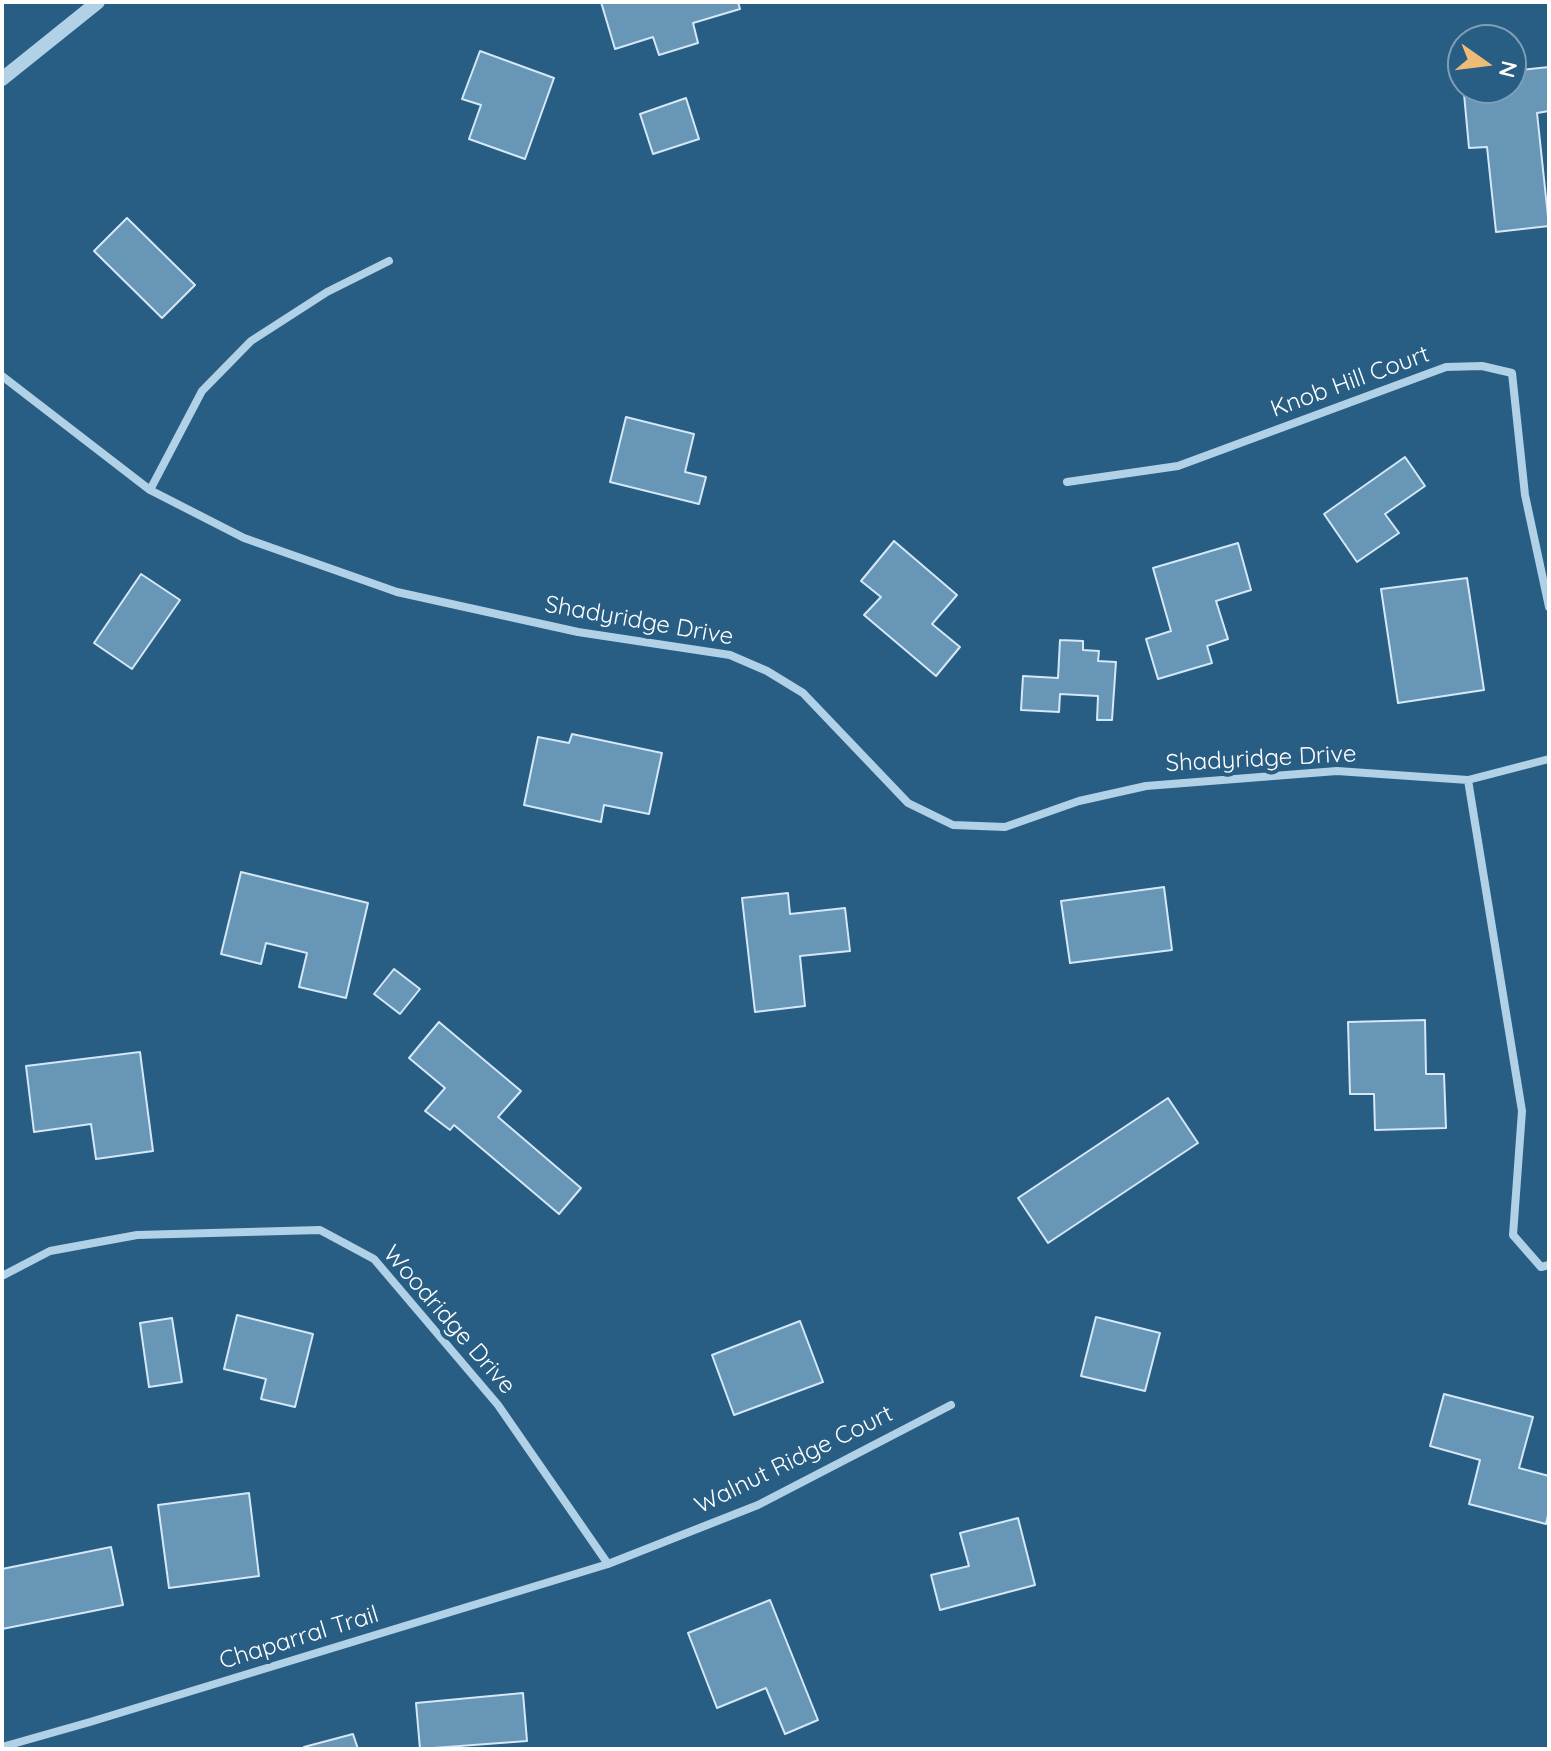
<!DOCTYPE html>
<html>
<head>
<meta charset="utf-8">
<style>
	body { margin:0 }
	#map { position:relative; width:1551px; height:1751px; overflow:hidden; background:#285d84; font-family:Quicksand,sans-serif }
	canvas { display:block }
	.frame { position:absolute; inset:0; border:4px solid #fff; pointer-events:none }
	.north { position:absolute; left:1447px; top:24px; width:80px; height:80px; box-sizing:border-box; background:#285d84; border:2px solid #7e9eb5; border-radius:50%; rotate:104deg; font-size:22px; font-weight:700; line-height:32px; text-align:center; color:#fff }
	.north::after { content:''; display:block; margin:auto; width:28px; height:36px; background:#efbc78; clip-path:polygon(50% 0,100% 100%,50% 72%,0 100%) }
</style>
</head>
<body>
<div id="map">
<canvas width="1551" height="1751"></canvas>
<div class="frame"></div>
<div class="north">N</div>
</div>
<script>
const ctx = document.querySelector('canvas').getContext('2d');
ctx.lineJoin = 'round';
function fillPath(path, color) { ctx.fillStyle = color; ctx.fill(path, 'evenodd'); }
const shape = rows => new Path2D(rows.map(r => 'M' + r).join(''));
function stroke(path, color, width, dash) { ctx.strokeStyle = color; ctx.lineWidth = width; ctx.lineCap = dash ? 'butt' : 'round'; ctx.setLineDash(dash || []); ctx.stroke(path); }
function drawText(font, color, halo, rows, align = 'center') {
  ctx.font = font + ' Quicksand,sans-serif'; ctx.lineWidth = 8; ctx.setLineDash([]); ctx.textBaseline = 'middle'; ctx.strokeStyle = halo; ctx.fillStyle = color; for (const [text, x, y, turn = 0] of rows) {
    ctx.save(); ctx.translate(x, y); ctx.rotate((+turn || 0) * Math.PI / 180); ctx.textAlign = isNaN(turn) ? turn : align; if (halo) ctx.strokeText(text, 0, 0); ctx.fillText(text, 0, 0); ctx.restore();
  }
}
const building = shape([
	[601,2,738,2,740,9,693,23,698,43,659,55,653,37,615,49,601,2],
	[480,51,554,78,525,159,469,139,481,105,462,99,480,51],
	[1549,67,1549,111,1537,113,1549,226,1496,232,1487,147,1469,148,1464,94,1511,88,1511,71,1549,67],
	[686,98,699,139,653,154,640,114,686,98],
	[127,218,195,285,162,318,94,251,127,218],
	[626,417,694,434,685,472,706,477,699,504,610,482,626,417],
	[1405,457,1425,486,1385,514,1399,533,1357,562,1324,514,1405,457],
	[894,541,957,595,932,624,960,647,936,676,864,615,881,597,861,581,894,541],
	[1238,543,1251,590,1216,601,1228,639,1207,646,1212,663,1158,679,1146,639,1171,631,1153,568,1238,543],
	[141,574,180,600,132,669,94,643,141,574],
	[1467,578,1484,690,1398,703,1381,589,1467,578],
	[1060,640,1083,641,1083,650,1099,651,1098,661,1116,662,1112,720,1097,720,1098,696,1060,694,1059,712,1021,710,1023,676,1058,678,1060,640],
	[572,734,662,753,649,814,604,805,601,822,524,805,538,737,569,743,572,734],
	[241,872,368,903,346,998,299,987,307,953,266,943,261,964,221,954,241,872],
	[1164,887,1172,950,1070,963,1061,901,1164,887],
	[788,893,790,914,845,908,850,951,800,956,805,1006,755,1012,742,898,788,893],
	[394,969,420,989,400,1014,374,994,394,969],
	[1425,1020,1426,1074,1444,1074,1446,1128,1375,1130,1374,1094,1350,1094,1348,1022,1425,1020],
	[439,1022,521,1091,498,1117,581,1188,559,1214,454,1125,450,1130,425,1111,445,1088,409,1058,439,1022],
	[140,1052,153,1151,96,1159,91,1124,34,1132,26,1066,140,1052],
	[1168,1098,1198,1143,1048,1243,1018,1198,1168,1098],
	[237,1315,313,1334,295,1407,261,1399,266,1379,224,1369,237,1315],
	[1096,1317,1160,1333,1145,1391,1081,1376,1096,1317],
	[172,1318,182,1382,149,1387,140,1323,172,1318],
	[800,1321,823,1382,734,1415,712,1355,800,1321],
	[1444,1394,1533,1417,1519,1468,1549,1476,1549,1511,1546,1524,1469,1504,1480,1460,1430,1446,1444,1394],
	[249,1493,259,1576,169,1588,158,1505,249,1493],
	[1018,1518,1035,1585,940,1610,931,1575,969,1566,960,1533,1018,1518],
	[111,1547,123,1605,2,1629,2,1569,111,1547],
	[770,1600,818,1720,785,1734,766,1688,717,1708,688,1633,770,1600],
	[523,1693,527,1741,420,1749,416,1703,523,1693],
	[353,1734,358,1749,304,1749,304,1747,353,1734]
]);
const minor = shape([
	[2,376,150,490,244,538,397,592,578,632,730,655,767,671,803,693,908,803,953,825,1005,827,1079,801,1146,786,1337,771,1468,780,1549,759],
	[1067,482,1178,466,1446,367,1482,366,1512,373,1525,495,1549,607],
	[150,490,202,391,251,341,327,292,389,261],
	[1468,780,1522,1111,1513,1235,1541,1267,1549,1265],
	[2,1276,50,1251,137,1235,320,1230,374,1259,498,1405,608,1564],
	[2,1747,90,1722,608,1564,758,1505,951,1405]
]);
const tertiary = shape([
	[2,79,98,2]
]);
const streetNames = [
	["Knob Hill Court",1350,382,-20],
	["Shadyridge Drive",639,621,10],
	["Shadyridge Drive",1261,759,-3],
	["Woodridge Drive",449,1320,49],
	["Walnut Ridge Court",794,1460,-26],
	["Chaparral Trail",299,1638,-17]
];
fillPath(building, '#6896b7');
stroke(building, '#d5e8f6', 2);
stroke(minor, '#b1d1e7', 8);
stroke(tertiary, '#b1d1e7', 14);
drawText('24px', '#fff', '#285d84', streetNames);
</script>
</body>
</html>
